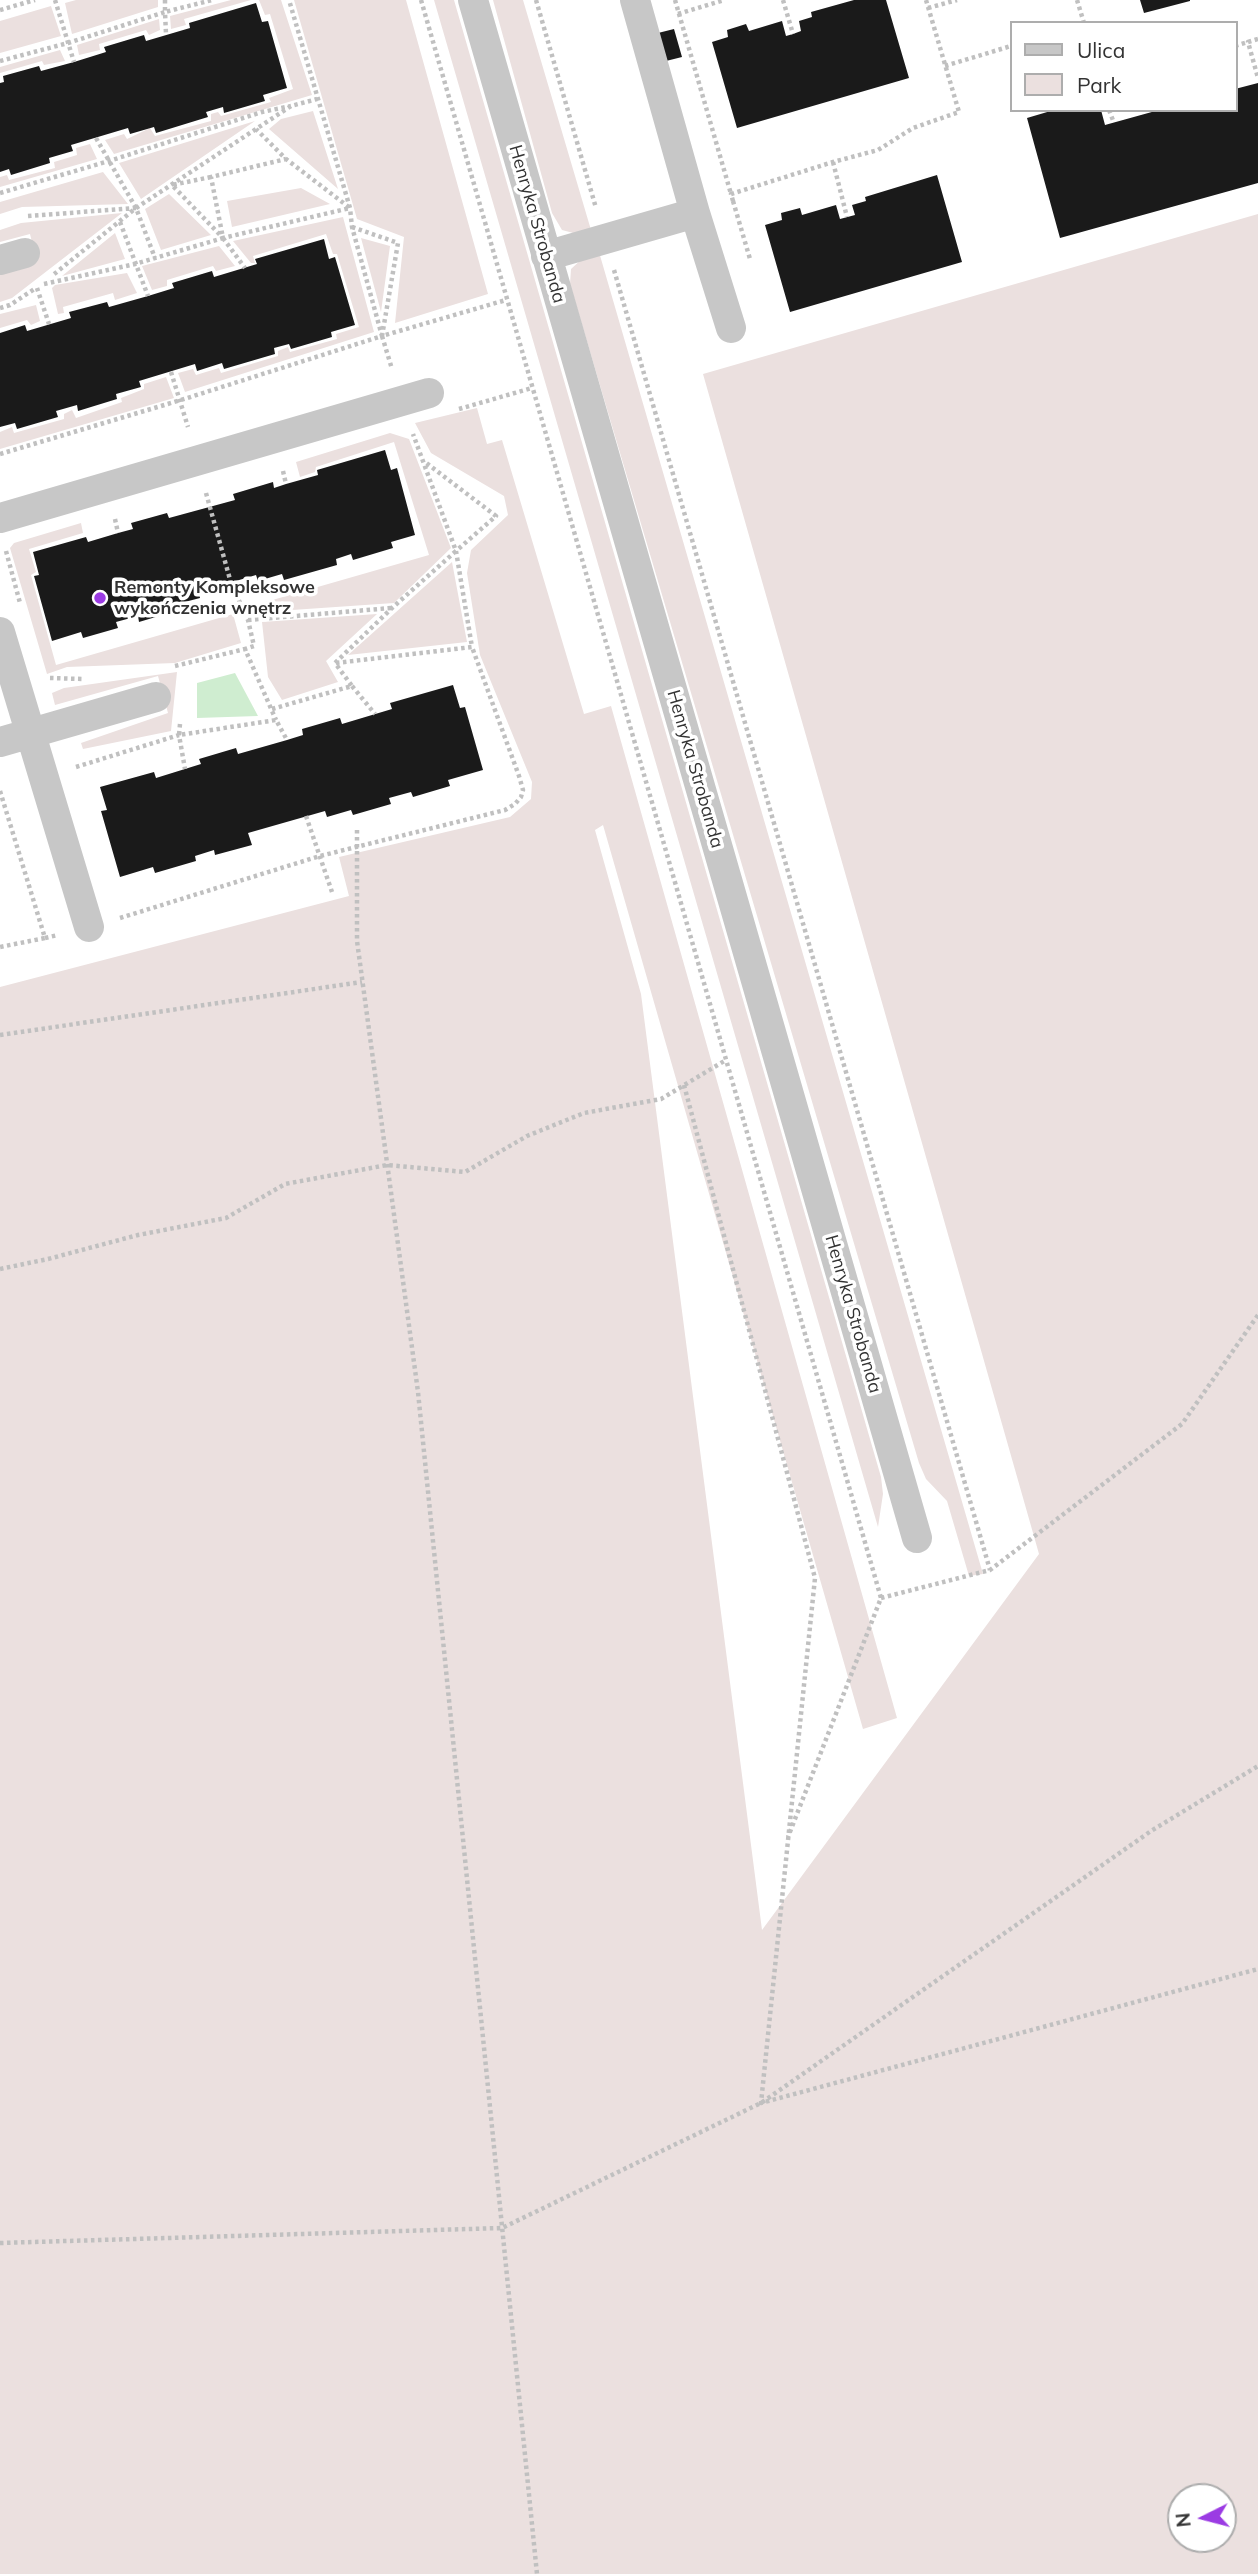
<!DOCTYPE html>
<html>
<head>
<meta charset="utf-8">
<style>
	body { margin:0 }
	#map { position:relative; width:1258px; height:2574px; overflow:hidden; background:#fff; font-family:Mulish,sans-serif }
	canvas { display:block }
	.legend { position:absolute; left:1010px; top:21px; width:228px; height:91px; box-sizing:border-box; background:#fff; border:2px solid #adadad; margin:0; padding:9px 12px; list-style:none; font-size:21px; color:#333 }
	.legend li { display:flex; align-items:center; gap:14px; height:35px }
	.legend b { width:35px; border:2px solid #adadad }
	.north { position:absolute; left:1167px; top:2483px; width:70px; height:70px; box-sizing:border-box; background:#fff; border:2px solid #adadad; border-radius:50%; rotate:264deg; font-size:19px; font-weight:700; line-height:28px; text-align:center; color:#333 }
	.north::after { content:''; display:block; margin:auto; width:24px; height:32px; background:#9b3be3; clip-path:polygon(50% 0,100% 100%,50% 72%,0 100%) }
</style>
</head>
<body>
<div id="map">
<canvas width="1258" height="2574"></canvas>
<ul class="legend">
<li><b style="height:9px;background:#c7c7c7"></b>Ulica</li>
<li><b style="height:19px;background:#ebe0df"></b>Park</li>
</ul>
<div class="north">N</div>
</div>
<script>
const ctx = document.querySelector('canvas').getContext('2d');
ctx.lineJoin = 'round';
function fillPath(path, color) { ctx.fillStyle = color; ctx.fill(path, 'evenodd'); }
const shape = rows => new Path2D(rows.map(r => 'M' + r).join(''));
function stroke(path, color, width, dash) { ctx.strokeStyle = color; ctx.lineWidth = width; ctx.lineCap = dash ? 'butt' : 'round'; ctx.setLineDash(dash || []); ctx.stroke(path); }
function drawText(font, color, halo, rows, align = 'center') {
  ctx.font = font + ' Mulish,sans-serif'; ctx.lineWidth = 7; ctx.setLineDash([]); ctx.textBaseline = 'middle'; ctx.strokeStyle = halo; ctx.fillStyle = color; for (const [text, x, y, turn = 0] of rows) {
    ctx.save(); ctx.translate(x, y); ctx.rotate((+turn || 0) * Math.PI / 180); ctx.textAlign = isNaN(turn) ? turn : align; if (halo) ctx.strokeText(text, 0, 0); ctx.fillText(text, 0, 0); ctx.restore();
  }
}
const green = shape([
	[76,0,158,0,158,7,72,34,65,3],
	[231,0,251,0,184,19,186,25,171,29,170,16],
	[259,0,281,0,312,95,114,154,105,140,124,134,127,139,150,128,155,136,211,121,211,114,218,112,221,116,271,102,269,98,293,89,270,14,265,15],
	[294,0,406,0,488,294,395,323,404,237,357,219],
	[434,0,454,0,881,1477,883,1494,878,1527],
	[493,0,523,0,591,230,577,234,562,230,552,213],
	[51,6,61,36,0,53,0,21],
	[159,19,160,30,149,35,146,30,99,44,100,50,79,55,77,45],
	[60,50,65,61,44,65,42,61,0,73,0,67],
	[313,111,338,189,269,129,281,119],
	[255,121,141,199,119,163],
	[90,144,97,159,0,187,0,177,7,175,9,180,55,168,54,162,77,155,76,148],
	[103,172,128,204,22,207,0,214,0,202],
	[301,188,330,204,232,227,227,201],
	[169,194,211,235,161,250,145,209],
	[122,213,12,298,0,302,0,272,37,262,30,234,0,242,0,230,21,223],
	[1258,214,1258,2574,0,2574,0,987,349,896,339,857,510,817,531,799,532,782,480,655,467,573,471,550,508,515,504,496,431,453,415,423,477,408,487,444,502,440,584,714,611,706,897,1718,863,1729,603,825,595,830,641,994,762,1930,1039,1554,703,374],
	[1223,2497,1223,2539,1181,2539,1181,2497],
	[343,217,374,332,185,392,178,373,193,369,196,375,219,368,221,373,278,356,278,351,288,347,290,352,337,339,336,334,359,327,337,254,333,254,326,234,253,256,255,263,251,263,233,241],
	[115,233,125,259,62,276],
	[361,238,390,246,381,312],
	[219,246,235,266,216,271,213,266,167,280,167,286,152,290,142,266],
	[599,252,983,1574,969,1576,947,1501,926,1479,919,1463,570,284,571,269,583,258],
	[127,273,137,293,115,300,113,293,63,307,64,313,58,314,52,288,55,285],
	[36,305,40,321,31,325,27,320,0,328,0,314],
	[166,377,174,398,0,449,0,432,12,427,14,433,64,419,64,414,72,410,76,418,122,402,121,398,144,389,144,384],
	[390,433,409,439,451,548,394,603,263,612,262,603,429,555,394,442,316,467,315,472,300,477,296,462],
	[81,523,83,533,29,549,36,572,31,575,56,665,233,614,241,643,175,663,67,667,47,674,10,548,14,543],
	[452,562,467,642,348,655],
	[377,614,326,661,338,682,282,700,268,677,262,622],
	[177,672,171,731,83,749,81,743,168,713,158,676,55,705,52,693,64,688]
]);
const water = shape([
	[235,673,258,716,197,718,197,683]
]);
const building = shape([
	[854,0,886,0,909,78,737,128,712,42,728,37,727,30,746,24,749,31,782,21,786,36,793,34,801,31,799,21,812,17,811,12],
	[1140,0,1190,0,1190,1,1144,13],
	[256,3,262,22,268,21,287,88,263,95,265,101,224,113,223,107,206,112,208,117,156,133,154,127,130,134,128,128,71,145,73,151,49,158,50,163,11,175,9,169,0,172,0,83,4,82,3,76,39,66,41,71,74,62,106,52,104,47,144,35,146,41,190,28,189,23],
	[674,29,682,57,666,61,658,33],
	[1258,83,1258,183,1060,238,1027,118,1054,110,1101,110,1105,125,1159,110,1235,110,1235,89],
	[937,175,962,262,790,312,765,225,782,220,781,213,800,208,802,215,836,205,840,219,855,215,852,205,866,201,865,197],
	[324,239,329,259,335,257,355,325,331,332,332,337,291,349,289,344,274,348,275,354,224,369,222,363,197,371,195,364,139,381,141,387,116,394,117,399,78,411,77,405,56,411,58,417,17,429,15,423,0,427,0,333,25,325,27,331,71,318,69,312,107,302,109,307,148,296,174,288,172,283,212,271,214,277,257,264,255,259],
	[385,450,391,470,397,468,415,535,391,542,393,548,353,560,351,554,336,559,337,565,284,580,282,574,258,581,256,575,199,592,200,598,177,604,179,610,139,622,138,616,116,622,118,628,83,638,81,632,52,641,34,576,39,575,33,552,86,537,88,542,118,533,133,529,131,523,167,513,169,518,235,500,233,494,273,482,274,488,286,484,318,475,317,470],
	[453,685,460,708,465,707,483,770,448,780,450,786,413,797,411,792,389,798,391,804,353,815,351,810,327,817,325,811,248,833,252,845,215,855,214,850,195,856,196,861,155,873,153,867,120,877,101,811,107,810,100,787,154,772,156,778,201,764,199,759,236,748,238,754,287,740,303,735,302,729,340,718,342,724,392,709,390,703]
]);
const path = shape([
	[55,0,74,62],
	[165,0,165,12,212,0],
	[421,0,881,1598,788,1837],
	[536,0,596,208],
	[675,0,731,194],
	[783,0,793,34],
	[1077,0,1084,23],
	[928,8,957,0],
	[0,10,35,0],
	[678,14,724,0],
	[1258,39,1248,42,1258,78],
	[1235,46,1248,42],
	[0,61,68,43,165,12,166,34],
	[945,66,1011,46],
	[1109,110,1114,123],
	[96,138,136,208,155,258],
	[833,162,847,217],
	[211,177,172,185,223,238,350,208,286,159,256,129],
	[0,193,109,161,262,112,291,106],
	[733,201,731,194,833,162,878,150,913,128,959,112,926,0],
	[733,201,750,259],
	[136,208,291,106,317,99],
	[28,216,136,208,53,275],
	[120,222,148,296],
	[352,227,398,243,382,336,506,300],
	[223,238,245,268],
	[614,270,990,1570],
	[44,284,135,264,223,238,211,177,286,159],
	[37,288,49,324],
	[0,308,10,305,36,288],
	[382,336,392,369],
	[171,372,188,427],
	[459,409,532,388],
	[0,454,181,400,382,336,352,227,350,208,289,0],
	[283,471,286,484],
	[206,493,231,583,248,620,254,646,245,649],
	[115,519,118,533],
	[6,551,20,603],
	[248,620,391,608],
	[336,663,472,647,456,551,496,516,425,462],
	[175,666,245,649,276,720],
	[50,678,83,679],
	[352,686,375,714],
	[272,709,352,686,335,663,392,608,456,551,413,434],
	[180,724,179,735,276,720,287,740],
	[76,767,179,735,185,769],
	[0,791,45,938,0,947],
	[306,816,332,892],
	[357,830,357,941,418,1392,537,2574],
	[120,918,320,856,505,810,515,804,521,797,523,790,519,776,472,647],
	[45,938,58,935],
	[0,1035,362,982],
	[684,1085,815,1578,761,2103,1258,1969],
	[0,1269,48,1259,138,1235,226,1218,285,1184,387,1165,465,1172,527,1136,584,1113,661,1099,726,1060],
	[881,1598,990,1570,1182,1424,1258,1315],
	[0,2243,502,2228,761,2103,1151,1831,1258,1766]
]);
const street = shape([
	[473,0,917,1538],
	[695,213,731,328],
	[546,256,695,213,635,0],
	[0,260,25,253],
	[0,518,429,393],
	[0,632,89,927],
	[0,742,156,697]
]);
const markers = [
	[100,598,7,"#9b3be3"]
];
const streetNames = [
	["Henryka Strobanda",537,224,74],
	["Henryka Strobanda",695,769,74],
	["Henryka Strobanda",853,1314,74]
];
const poiNames = [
	["Remonty Kompleksowe",114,588],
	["wykończenia wnętrz",114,609]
];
fillPath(green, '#ebe0df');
fillPath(water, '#cfedd0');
fillPath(building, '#1a1a1a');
stroke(path, '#c0c0c0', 4.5, [3.5, 3.5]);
stroke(street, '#c7c7c7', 30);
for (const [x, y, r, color] of markers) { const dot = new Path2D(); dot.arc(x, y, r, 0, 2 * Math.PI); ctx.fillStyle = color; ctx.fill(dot); stroke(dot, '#fff', 2.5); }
drawText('18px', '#333', '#fff', streetNames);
drawText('bold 18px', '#333', '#fff', poiNames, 'left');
</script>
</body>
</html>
